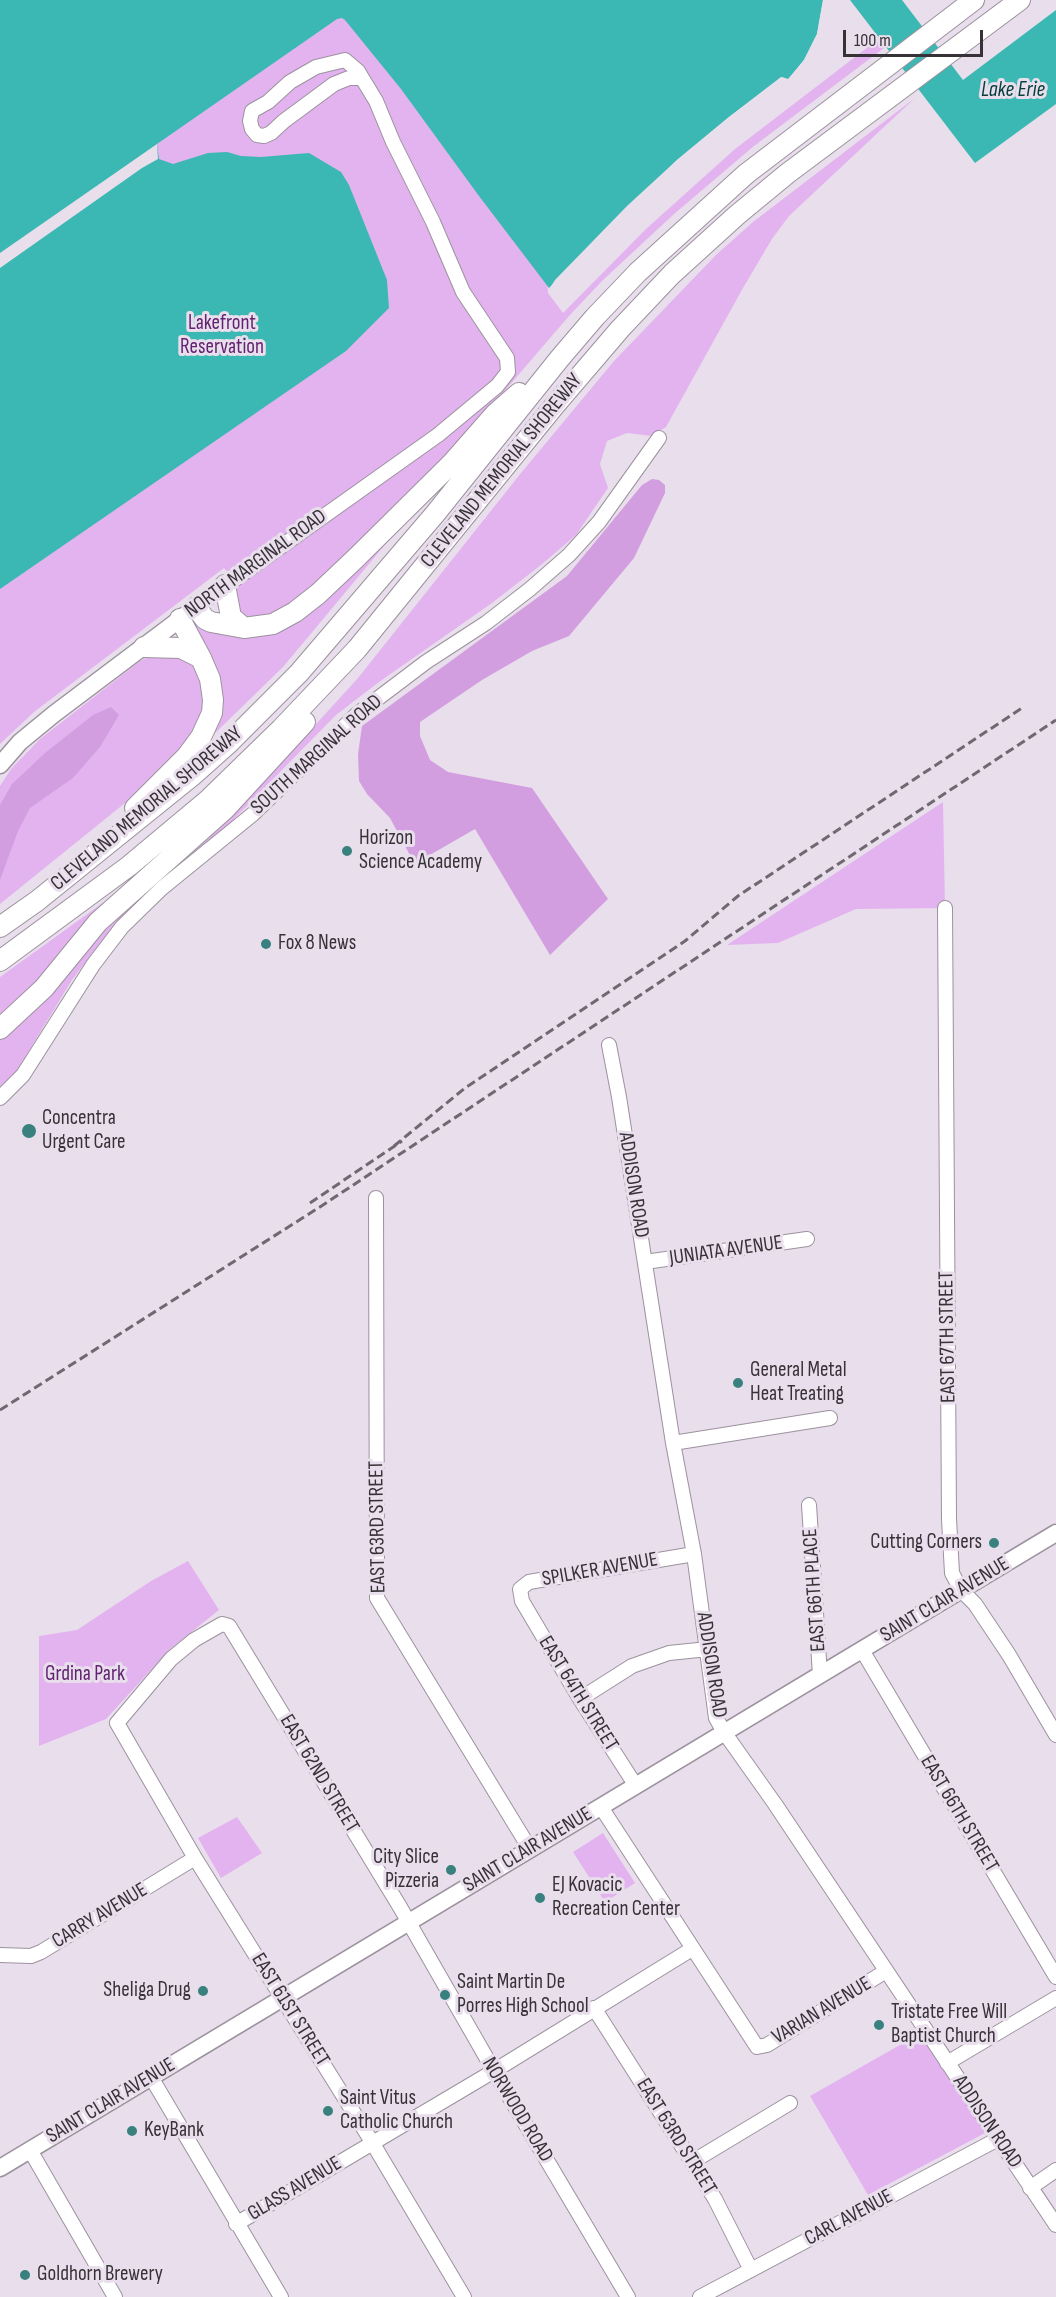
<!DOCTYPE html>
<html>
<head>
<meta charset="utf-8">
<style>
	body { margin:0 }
	#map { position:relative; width:1056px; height:2297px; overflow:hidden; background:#e9deec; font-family:"Sofia Sans Condensed",sans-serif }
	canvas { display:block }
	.scale { position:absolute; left:843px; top:30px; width:140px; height:27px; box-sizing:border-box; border:3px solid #363237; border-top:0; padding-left:8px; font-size:18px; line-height:21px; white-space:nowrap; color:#363237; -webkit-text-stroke:4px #e9deec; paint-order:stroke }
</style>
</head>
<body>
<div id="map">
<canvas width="1056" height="2297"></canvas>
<div class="scale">100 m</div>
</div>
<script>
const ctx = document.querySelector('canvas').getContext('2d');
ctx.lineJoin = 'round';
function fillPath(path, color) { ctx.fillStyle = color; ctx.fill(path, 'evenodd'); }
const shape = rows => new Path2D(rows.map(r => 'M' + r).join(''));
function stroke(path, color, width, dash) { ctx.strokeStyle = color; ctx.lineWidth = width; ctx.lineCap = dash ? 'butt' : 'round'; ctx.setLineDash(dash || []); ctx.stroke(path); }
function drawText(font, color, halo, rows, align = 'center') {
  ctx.font = font + ' "Sofia Sans Condensed",sans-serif'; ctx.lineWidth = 6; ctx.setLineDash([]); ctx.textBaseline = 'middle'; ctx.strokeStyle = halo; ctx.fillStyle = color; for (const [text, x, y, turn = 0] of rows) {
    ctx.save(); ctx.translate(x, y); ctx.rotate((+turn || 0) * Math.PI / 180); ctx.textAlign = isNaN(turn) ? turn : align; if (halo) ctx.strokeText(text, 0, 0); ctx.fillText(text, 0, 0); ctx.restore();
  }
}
const green = shape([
	[357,0,546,251,548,293,563,313,646,229,735,149,876,41,884,48,754,146,674,214,602,281,569,316,472,429,329,574,285,609,257,620,238,617,233,592,239,587,224,568,34,712,0,744,0,222],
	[915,98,789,216,772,239,743,288,666,427,652,436,627,433,607,441,600,464,608,488,576,535,541,565,492,603,379,682,336,715,227,826,160,881,103,939,72,980,11,1080,0,1090,0,1037,87,945,296,746,358,678,521,473,614,361,716,255,753,222],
	[409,516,283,667,207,741,217,712,189,626,195,621,278,627],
	[156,652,188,655,205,687,203,717,187,745,125,803,0,904,0,786,11,769,40,739,139,662],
	[943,802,945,908,856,909,778,943,727,945],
	[104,902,109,905,0,1023,0,977],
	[188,1561,219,1610,170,1649,106,1719,39,1746,39,1636,77,1630,151,1581],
	[237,1817,262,1853,221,1878,198,1838],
	[603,1833,635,1883,605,1902,573,1852],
	[921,2033,985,2133,868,2195,810,2096]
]);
const forest = shape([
	[652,479,659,480,665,485,665,493,634,558,569,636,532,651,482,680,420,722,420,736,430,760,448,772,532,788,608,899,550,955,475,829,416,863,412,859,390,818,367,794,359,781,358,754,362,726,567,576,642,485],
	[111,707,119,715,100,747,73,778,30,808,18,831,0,880,0,805,12,784,45,753,93,715]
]);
const water = shape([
	[0,0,823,0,817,34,804,60,788,80,781,77,729,117,677,160,549,288,479,196,401,89,345,20,342,18,337,19,157,144,159,159,173,164,208,153,227,152,241,156,261,157,309,153,341,172,349,185,387,280,389,308,346,351,0,589],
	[850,0,902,0,963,80,1056,10,1056,104,975,163]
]);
const pier = shape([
	[823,0,826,0,825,10,820,35,807,61,790,82,782,81,731,119,679,162,629,209,548,291,555,280,627,206,677,160,729,117,782,77,788,79,804,60,817,34],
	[157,144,158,159,142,168,0,268,0,253]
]);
const minor = shape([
	[196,607,438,435,497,386,508,372,507,358,463,292,433,222,393,142,376,101,362,78,358,71,345,60,316,67,290,82,268,102,252,111,250,121,252,129,257,135,264,136,271,133,284,121,334,84,349,78,362,78],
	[945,908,949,1519,952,1573,961,1590,975,1604,1009,1655,1056,1735],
	[609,1045,619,1097,673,1443,694,1554,716,1718,724,1732,775,1804,1056,2225],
	[0,1098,23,1075,93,965,122,927,162,888,253,814,356,715,426,662,486,623,530,589,569,555,599,522,659,438],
	[376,1198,377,1598,530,1849],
	[645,1262,807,1239],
	[673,1443,830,1418],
	[809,1505,820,1675],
	[862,1650,1056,1977],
	[580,1699,632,1666,669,1653,708,1649],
	[636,1786,580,1699,522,1601,520,1589,529,1582,546,1579,694,1554],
	[601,1807,757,2047,767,2045,886,1971],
	[0,1955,31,1956,41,1952,195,1858],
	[594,2008,692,2162,715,2199,751,2270],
	[947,2063,1056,1998],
	[151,2077,281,2297],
	[30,2150,115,2297],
	[692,2162,790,2103],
	[1030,2188,1056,2170],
	[236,2224,494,2071,692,1949],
	[464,2297,372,2142,195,1858,117,1723,171,1659,194,1640,222,1624,229,1626,400,1907,494,2071,628,2297],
	[700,2297,998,2139]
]);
const major = shape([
	[0,765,20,742,54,714,196,607],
	[0,2168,1056,1533]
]);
const highway = shape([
	[225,585,231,617,244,628],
	[196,607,205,619,211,622,244,628,273,624,295,612,318,594,355,559,452,463,495,414,519,393],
	[180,619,201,658],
	[135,808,187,756,201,737,212,713,213,700,210,679,201,658,181,648,144,647],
	[0,927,37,901,192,776,229,743,299,673,435,514,560,358,595,317,638,272,746,174,974,0],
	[0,961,129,866,208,800,281,729,357,649,555,405,620,329,672,274,737,215,788,173,1020,0],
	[0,1029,44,988,98,922,225,809,305,722]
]);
const rail = shape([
	[394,1146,465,1088,685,941,738,896,1022,708],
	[310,1203,402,1141],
	[0,1410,323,1205,1056,720]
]);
const markers = [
	[347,851,6,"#39817e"],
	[266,944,6,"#39817e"],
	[29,1131,8,"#39817e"],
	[738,1383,6,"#39817e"],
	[994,1543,6,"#39817e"],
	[451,1870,6,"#39817e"],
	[540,1898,6,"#39817e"],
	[203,1991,6,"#39817e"],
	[445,1995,6,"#39817e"],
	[879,2025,6,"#39817e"],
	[328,2111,6,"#39817e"],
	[132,2131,6,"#39817e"],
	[25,2275,6,"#39817e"]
];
const parkNames = [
	["Lakefront",222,324],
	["Reservation",222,348],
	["Grdina Park",85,1675]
];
const streetNames = [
	["CLEVELAND MEMORIAL SHOREWAY",502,471,-51],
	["NORTH MARGINAL ROAD",256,564,-36],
	["SOUTH MARGINAL ROAD",317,755,-42],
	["CLEVELAND MEMORIAL SHOREWAY",147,809,-40],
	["ADDISON ROAD",633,1185,81],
	["JUNIATA AVENUE",726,1251,-8],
	["EAST 67TH STREET",948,1337,-91],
	["EAST 63RD STREET",378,1527,-91],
	["SPILKER AVENUE",600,1570,-10],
	["EAST 66TH PLACE",815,1590,-94],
	["SAINT CLAIR AVENUE",945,1600,-31],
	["ADDISON ROAD",711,1665,81],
	["EAST 64TH STREET",578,1694,58],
	["EAST 62ND STREET",319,1774,59],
	["EAST 66TH STREET",959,1814,59],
	["SAINT CLAIR AVENUE",528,1850,-31],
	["CARRY AVENUE",100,1916,-31],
	["EAST 61ST STREET",290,2010,58],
	["VARIAN AVENUE",822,2011,-31],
	["SAINT CLAIR AVENUE",111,2101,-31],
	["NORWOOD ROAD",517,2110,59],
	["ADDISON ROAD",987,2122,56],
	["EAST 63RD STREET",676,2137,58],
	["GLASS AVENUE",295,2189,-31],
	["CARL AVENUE",849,2218,-28]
];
const poiNames = [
	["Horizon",359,839],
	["Science Academy",359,863],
	["Fox 8 News",278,944],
	["Concentra",42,1119],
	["Urgent Care",42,1143],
	["General Metal",750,1371],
	["Heat Treating",750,1395],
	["Cutting Corners",982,1543,"right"],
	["City Slice",439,1858,"right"],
	["Pizzeria",439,1882,"right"],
	["EJ Kovacic",552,1886],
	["Recreation Center",552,1910],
	["Saint Martin De",457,1983],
	["Porres High School",457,2007],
	["Sheliga Drug",191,1991,"right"],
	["Tristate Free Will",891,2013],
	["Baptist Church",891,2037],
	["Saint Vitus",340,2099],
	["Catholic Church",340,2123],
	["KeyBank",144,2131],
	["Goldhorn Brewery",37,2275]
];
const waterNames = [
	["Lake Erie",1013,90]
];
fillPath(green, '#e3b3f0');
fillPath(forest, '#d29ee0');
fillPath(water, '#3bb8b3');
fillPath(pier, '#e9deec');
stroke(minor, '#9c929e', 16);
stroke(major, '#9c929e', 19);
stroke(highway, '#9c929e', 22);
stroke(minor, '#fff', 14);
stroke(major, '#fff', 16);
stroke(highway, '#fff', 20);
stroke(rail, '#6f6870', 3, [9, 4.5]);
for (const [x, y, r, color] of markers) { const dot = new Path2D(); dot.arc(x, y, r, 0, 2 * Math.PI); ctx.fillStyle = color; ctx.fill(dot); stroke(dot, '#e9deec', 2); }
drawText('21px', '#612371', '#e9deec', parkNames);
drawText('21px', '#363237', '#e9deec', streetNames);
drawText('21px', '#363237', '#e9deec', poiNames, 'left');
drawText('italic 22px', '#043f3d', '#e9deec', waterNames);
</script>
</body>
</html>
